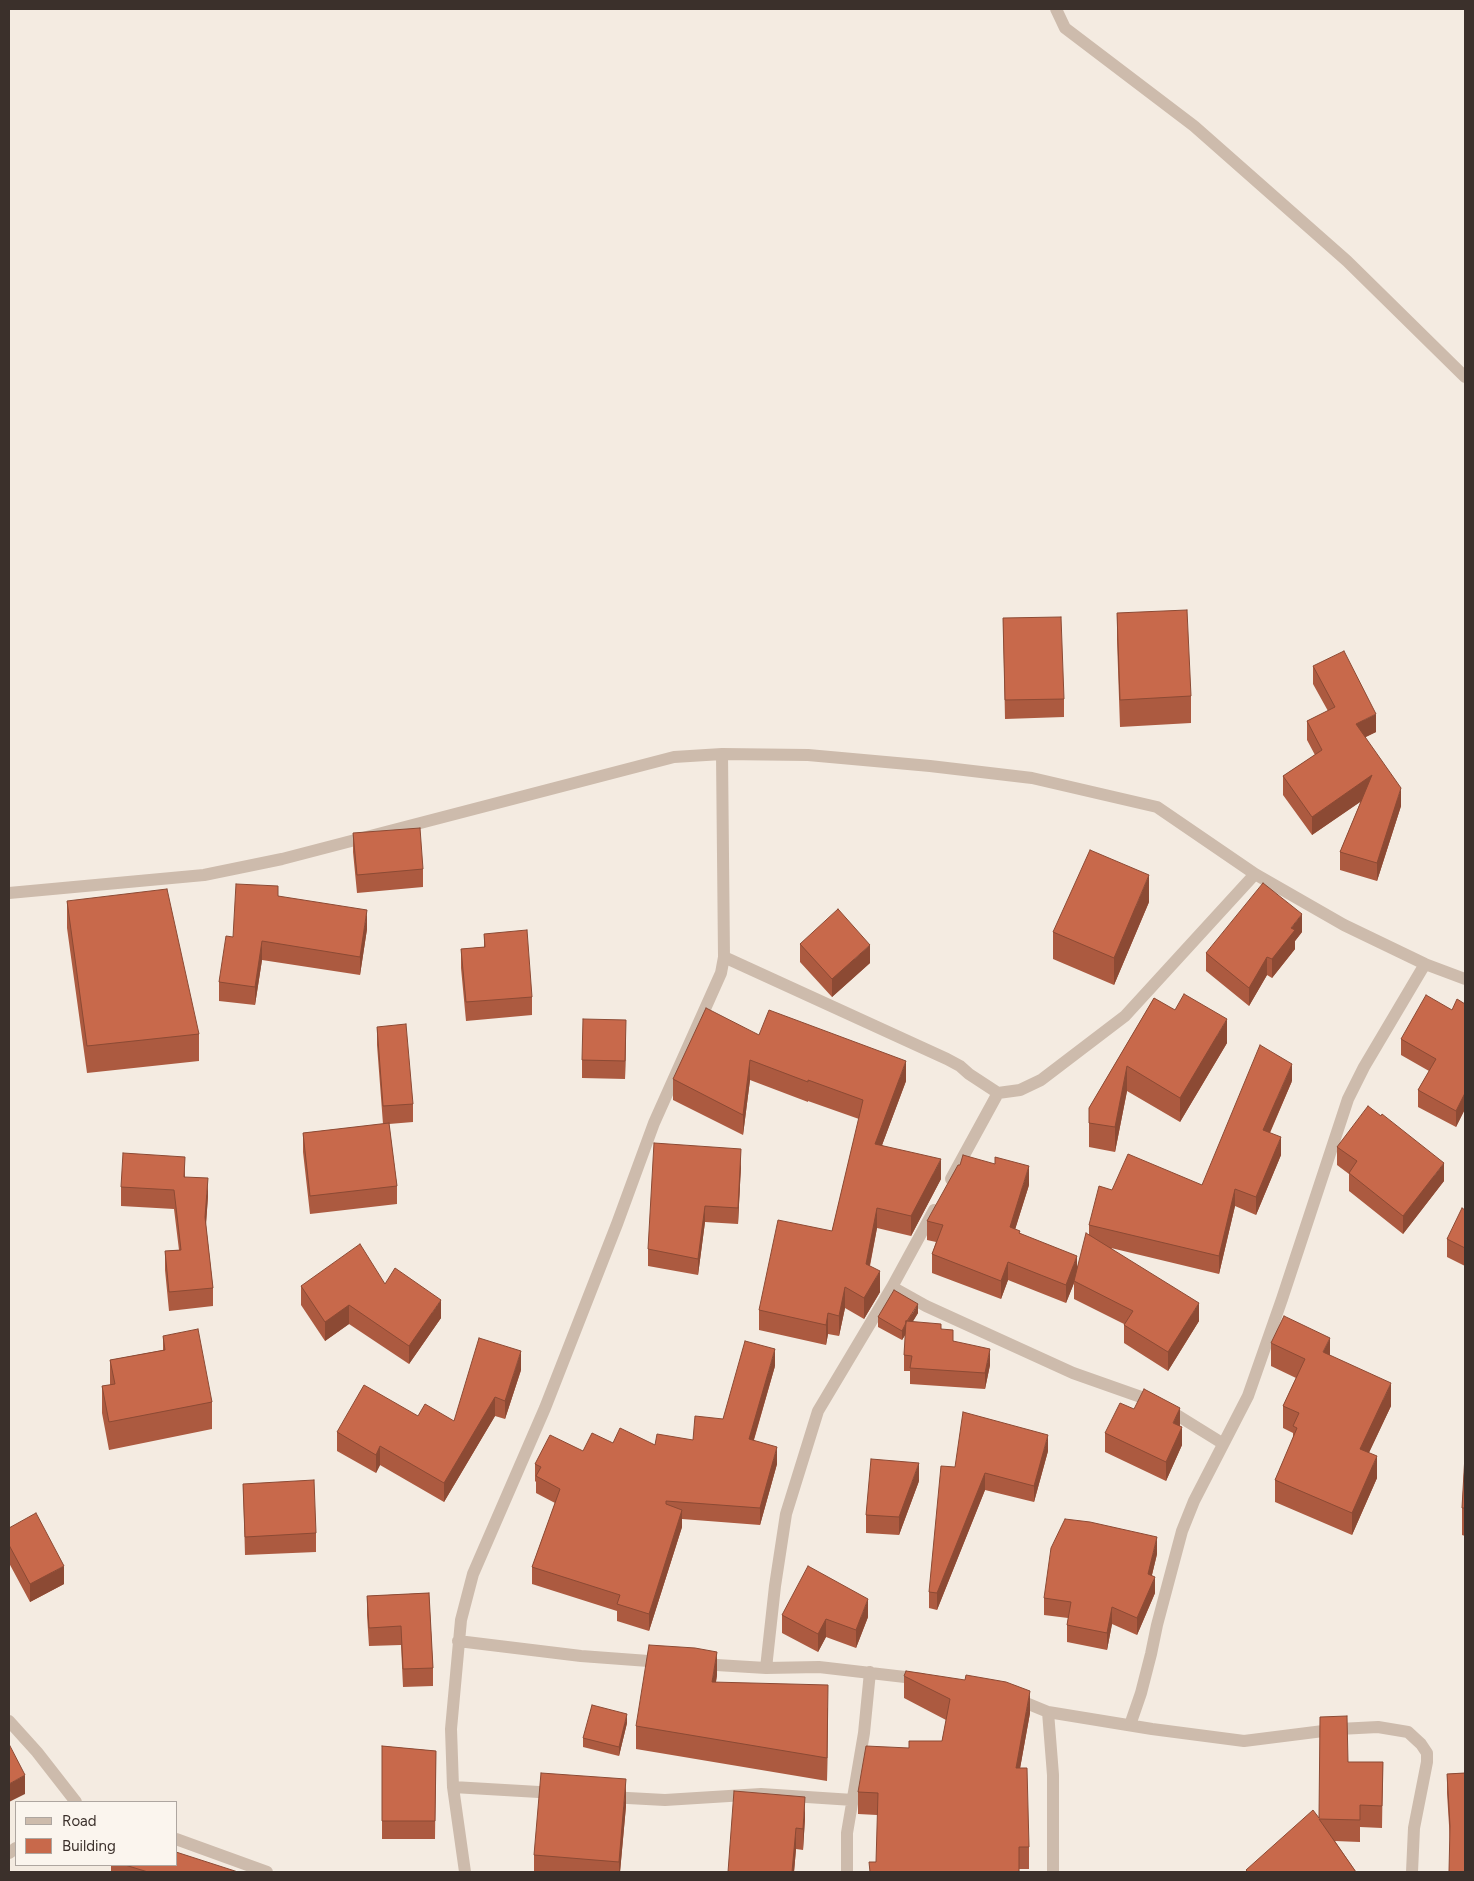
<!DOCTYPE html>
<html>
<head>
<meta charset="utf-8">
<style>
	body { margin:0 }
	#map { position:relative; width:1474px; height:1881px; overflow:hidden; background:#f4ebe1; font-family:Figtree,sans-serif }
	canvas { display:block }
	.frame { position:absolute; inset:0; border:10px solid #3b302b; pointer-events:none }
	.legend { position:absolute; left:15px; top:1801px; width:162px; height:65px; box-sizing:border-box; background:#fbf5ee; border:1px solid #aea6a0; margin:0; padding:6px 9px; list-style:none; font-size:15px; color:#3b302b }
	.legend li { display:flex; align-items:center; gap:10px; height:25px }
	.legend b { width:25px; border:1px solid #aea6a0 }
</style>
</head>
<body>
<div id="map">
<canvas width="1474" height="1881"></canvas>
<div class="frame"></div>
<ul class="legend">
<li><b style="height:6px;background:#cdbbac"></b>Road</li>
<li><b style="height:14px;background:#c8694b"></b>Building</li>
</ul>
</div>
<script>
const ctx = document.querySelector('canvas').getContext('2d');
ctx.lineJoin = 'round';
const shape = rows => new Path2D(rows.map(r => 'M' + r).join(''));
function stroke(path, color, width, dash) { ctx.strokeStyle = color; ctx.lineWidth = width; ctx.lineCap = dash ? 'butt' : 'round'; ctx.setLineDash(dash || []); ctx.stroke(path); }
function fillPath(path, color) { ctx.fillStyle = color; ctx.fill(path, 'evenodd'); }
const minor = shape([
	[1056,9,1065,28,1194,126,1347,261,1465,377],
	[9,893,204,875,282,859,674,757,722,754,808,755,930,766,1032,778,1157,807,1255,874,1344,925,1425,964,1465,979],
	[724,957,947,1059,960,1066,969,1074,998,1093],
	[951,1179,998,1093,1020,1090,1041,1080,1125,1016,1255,874],
	[892,1287,926,1306,1073,1373,1141,1397,1172,1412,1222,1443],
	[458,1641,581,1656,662,1662],
	[700,1664,766,1668,819,1667,922,1679],
	[766,1668,775,1586,786,1514,818,1411,892,1287,934,1210],
	[1014,1698,1048,1712,1053,1775,1053,1872],
	[1048,1712,1152,1729,1244,1741,1339,1729,1378,1727,1408,1732,1421,1744,1427,1753,1427,1762,1414,1828,1412,1872],
	[9,1721,37,1752,76,1802],
	[1130,1725,1141,1693,1151,1654,1157,1625,1182,1531,1194,1501,1248,1396,1282,1299,1348,1099,1364,1067,1425,964],
	[453,1787,556,1793],
	[609,1797,665,1800,761,1794,853,1800],
	[176,1839,267,1872],
	[9,1853,16,1848],
	[465,1872,453,1787,451,1729,461,1620,473,1574,545,1408,617,1224,654,1123,721,973,724,957,722,754],
	[847,1872,847,1833,864,1733,870,1672]
]);
const wall = shape([
	[1117,613,1191,696,1191,723,1120,727,1117,640],
	[1003,618,1064,699,1064,717,1005,719],
	[1313,666,1376,732,1365,737,1401,806,1377,881,1340,870,1340,852,1361,801,1312,835,1283,795,1283,776,1315,755,1307,740,1307,721,1328,711,1313,684],
	[353,833,423,869,423,887,357,893,353,852],
	[278,896,367,929,360,975,262,960,255,1005,219,1001,219,982,233,937],
	[67,901,199,1034,199,1061,87,1073,67,928],
	[1149,902,1114,985,1053,959,1053,932],
	[1302,932,1295,941,1295,949,1272,978,1267,975,1249,1006,1206,971,1206,953],
	[484,934,532,997,532,1015,466,1021,461,968,461,949,484,947],
	[800,944,870,963,832,997,800,962],
	[1154,998,1227,1043,1180,1122,1127,1091,1115,1152,1089,1147,1089,1108],
	[1465,1004,1465,1109,1456,1127,1418,1107,1418,1090,1429,1071,1401,1055,1401,1039,1452,1010],
	[377,1027,413,1104,413,1122,389,1124,397,1186,397,1204,310,1214,303,1152,303,1133,383,1124,377,1045],
	[759,1035,906,1081,882,1145,941,1179,911,1236,877,1228,870,1266,880,1292,864,1319,845,1308,839,1336,828,1334,826,1345,759,1330,759,1310,832,1231,859,1119,808,1101,808,1102,750,1080,743,1135,673,1100,673,1079],
	[626,1038,625,1079,582,1078,582,1060],
	[1292,1081,1270,1133,1281,1155,1256,1215,1235,1206,1219,1274,1111,1248,1199,1321,1168,1371,1124,1343,1124,1324,1074,1299,1074,1283,1066,1303,1008,1280,1001,1299,932,1273,932,1254,936,1242,927,1240,927,1221,1029,1185,1015,1229,1020,1233,1077,1268,1089,1234,1089,1225,1112,1190,1202,1185],
	[1337,1147,1444,1181,1403,1234,1349,1191,1349,1174,1337,1165],
	[741,1165,738,1224,705,1222,698,1275,648,1266,648,1249],
	[185,1177,208,1196,206,1225,213,1288,213,1306,169,1311,165,1270,165,1251,179,1250,174,1209,121,1206,121,1187],
	[1465,1210,1465,1266,1447,1257,1447,1239],
	[385,1284,441,1318,409,1364,349,1324,325,1341,301,1305,301,1286],
	[918,1313,912,1322,941,1329,953,1341,990,1365,985,1389,910,1384,910,1371,904,1371,904,1355,906,1334,902,1340,878,1327,878,1317],
	[163,1336,212,1402,212,1429,109,1450,102,1413,102,1386,110,1385,110,1360,163,1350],
	[1271,1343,1330,1355,1391,1406,1369,1452,1377,1478,1352,1535,1275,1502,1275,1480,1293,1438,1293,1433,1283,1428,1283,1406,1296,1378,1271,1366],
	[775,1366,754,1440,777,1464,760,1525,682,1519,682,1527,649,1631,617,1621,617,1611,532,1584,532,1567,555,1503,536,1493,536,1482,535,1481,535,1464,613,1443,655,1445,693,1440,723,1419],
	[521,1370,505,1419,495,1416,444,1502,380,1465,376,1473,337,1451,337,1432,454,1421],
	[1134,1409,1180,1426,1182,1445,1166,1481,1105,1452,1105,1433],
	[1048,1451,1034,1502,985,1490,937,1610,929,1608,929,1592,955,1467],
	[1465,1455,1465,1536,1462,1535,1462,1508],
	[919,1481,899,1535,866,1533,866,1515],
	[243,1484,316,1533,316,1552,245,1555],
	[9,1528,64,1584,30,1602,9,1563],
	[1157,1554,1152,1575,1155,1593,1137,1635,1112,1624,1107,1650,1067,1642,1067,1625,1068,1618,1044,1615,1044,1598],
	[429,1593,433,1668,433,1686,403,1687,401,1645,369,1646,367,1615,367,1596],
	[782,1615,868,1617,856,1648,826,1637,818,1652,782,1633],
	[717,1675,716,1682,828,1708,827,1781,636,1749,636,1726],
	[904,1676,1030,1713,1020,1768,1029,1847,1029,1869,1019,1869,877,1815,858,1814,858,1792,909,1748,942,1741,946,1720,904,1698],
	[627,1723,619,1756,583,1747,583,1738],
	[382,1746,436,1751,435,1839,382,1839],
	[1348,1762,1383,1762,1382,1828,1360,1827,1360,1842,1335,1841,1356,1872,1246,1872,1246,1870,1319,1818],
	[1465,1773,1450,1841,1447,1793,1447,1774],
	[626,1806,620,1872,534,1872,534,1855],
	[805,1818,803,1850,796,1849,794,1872,728,1872],
	[111,1865,176,1865,238,1872,111,1872]
]);
const shadedWall = shape([
	[1376,714,1376,732,1356,742,1356,724],
	[1372,775,1372,794,1312,835,1312,817],
	[1401,788,1401,806,1377,881,1377,863],
	[1149,875,1149,902,1114,985,1114,958],
	[367,910,367,929,360,975,360,957],
	[1302,914,1302,932,1295,941,1295,949,1272,978,1272,959,1291,928],
	[262,941,262,960,255,1005,255,987],
	[870,945,870,963,832,997,832,979],
	[1267,957,1267,975,1249,1006,1249,988],
	[1227,1019,1227,1043,1180,1122,1180,1098],
	[626,1020,626,1038,625,1079,625,1061],
	[750,1060,750,1080,743,1135,743,1115],
	[906,1061,906,1081,875,1164,875,1144],
	[1292,1064,1292,1081,1263,1148,1263,1130],
	[1127,1066,1127,1091,1115,1152,1115,1127],
	[1465,1093,1465,1109,1456,1127,1456,1111],
	[1281,1137,1281,1155,1256,1215,1256,1197],
	[741,1149,741,1165,738,1224,738,1208],
	[185,1157,185,1176,184,1195,184,1177],
	[941,1159,941,1179,911,1236,911,1216],
	[1444,1163,1444,1181,1403,1234,1403,1216],
	[1029,1166,1029,1185,1010,1246,1010,1227],
	[208,1178,208,1196,205,1236,205,1217],
	[1235,1189,1235,1206,1219,1274,1219,1256],
	[705,1206,705,1222,698,1275,698,1259],
	[877,1208,877,1228,866,1284,866,1264],
	[1077,1256,1077,1274,1074,1281,1074,1283,1066,1303,1066,1285],
	[1008,1262,1008,1280,1001,1299,1001,1281],
	[880,1271,880,1292,864,1319,864,1298],
	[845,1287,845,1308,839,1336,839,1316],
	[441,1300,441,1318,409,1364,409,1346],
	[1199,1303,1199,1321,1168,1371,1168,1352],
	[918,1304,918,1313,902,1340,902,1331],
	[349,1305,349,1324,325,1341,325,1322],
	[828,1313,828,1334,826,1345,826,1325],
	[1330,1338,1330,1360,1323,1352],
	[775,1349,775,1366,749,1456,749,1439],
	[990,1349,990,1365,985,1389,985,1373],
	[521,1351,521,1370,505,1419,505,1401],
	[1391,1383,1391,1406,1360,1472,1360,1449],
	[495,1397,495,1416,444,1502,444,1483],
	[1180,1408,1180,1427,1173,1423],
	[1182,1427,1182,1445,1166,1481,1166,1462],
	[1048,1435,1048,1451,1034,1502,1034,1486],
	[380,1446,380,1465,376,1473,376,1455],
	[777,1447,777,1464,760,1525,760,1508],
	[1377,1456,1377,1478,1352,1535,1352,1513],
	[919,1463,919,1481,899,1535,899,1517],
	[985,1473,985,1490,937,1610,937,1593],
	[682,1510,682,1527,649,1631,649,1614],
	[1157,1537,1157,1554,1148,1591,1148,1574],
	[64,1566,64,1584,30,1602,30,1584],
	[1155,1577,1155,1593,1137,1635,1137,1618],
	[868,1599,868,1617,856,1648,856,1630],
	[1112,1607,1112,1624,1107,1650,1107,1633],
	[826,1619,826,1637,818,1652,818,1634],
	[717,1652,717,1675,712,1705,712,1682],
	[828,1685,828,1708,827,1781,827,1758],
	[1030,1691,1030,1713,1016,1791,1016,1768],
	[627,1714,627,1723,619,1756,619,1747],
	[25,1775,25,1794,9,1802,9,1784],
	[626,1779,626,1806,620,1872,619,1872,619,1862],
	[805,1797,805,1818,803,1850,803,1829],
	[796,1828,796,1849,794,1872,792,1872]
]);
const building = shape([
	[1187,610,1191,696,1120,700,1117,613,1187,610],
	[1061,617,1064,699,1005,700,1003,618,1061,617],
	[1344,651,1376,714,1356,724,1401,788,1377,863,1340,852,1372,775,1312,817,1283,776,1322,750,1307,721,1335,707,1313,666,1344,651],
	[420,828,423,869,357,875,353,833,420,828],
	[1090,850,1149,875,1114,958,1053,932,1090,850],
	[1263,883,1302,914,1291,928,1295,930,1272,959,1267,957,1249,988,1206,953,1263,883],
	[236,884,278,886,278,896,367,910,360,957,262,941,255,987,219,982,226,936,233,937,236,884],
	[167,889,199,1034,87,1046,67,901,167,889],
	[838,909,870,945,832,979,800,944,838,909],
	[527,930,532,997,466,1002,461,949,485,947,484,934,527,930],
	[1184,994,1227,1019,1180,1098,1127,1066,1115,1127,1089,1123,1089,1108,1154,998,1175,1010,1184,994],
	[1426,995,1452,1010,1457,999,1465,1004,1465,1093,1456,1111,1418,1090,1436,1059,1401,1039,1426,995],
	[706,1008,759,1035,769,1010,906,1061,875,1144,941,1159,911,1216,877,1208,866,1264,880,1271,864,1298,845,1287,839,1316,828,1313,826,1325,759,1310,778,1220,832,1231,863,1100,808,1080,808,1082,750,1060,743,1115,673,1079,706,1008],
	[583,1019,626,1020,625,1061,582,1060,583,1019],
	[406,1024,413,1104,383,1106,377,1027,406,1024],
	[1260,1045,1292,1064,1263,1130,1281,1137,1256,1197,1235,1189,1219,1256,1089,1225,1099,1186,1112,1190,1128,1154,1202,1185,1260,1045],
	[1368,1106,1381,1116,1382,1114,1444,1163,1403,1216,1349,1173,1357,1161,1337,1147,1368,1106],
	[389,1123,397,1186,310,1196,303,1133,389,1123],
	[654,1143,741,1149,738,1208,705,1206,698,1259,648,1249,654,1143],
	[123,1153,185,1157,184,1177,208,1178,205,1217,213,1288,169,1292,165,1251,181,1250,174,1190,121,1187,123,1153],
	[963,1155,995,1164,995,1157,1029,1166,1010,1227,1020,1231,1019,1233,1077,1256,1066,1285,1008,1262,1001,1281,932,1254,943,1225,927,1221,958,1165,960,1165,963,1155],
	[1462,1208,1465,1210,1465,1248,1447,1239,1462,1208],
	[1086,1233,1199,1303,1168,1352,1124,1325,1133,1311,1074,1281,1086,1233],
	[360,1244,385,1284,395,1268,441,1300,409,1346,349,1305,325,1322,301,1286,360,1244],
	[894,1290,918,1304,907,1321,906,1321,906,1323,902,1331,878,1317,894,1290],
	[1284,1316,1330,1338,1323,1352,1391,1383,1360,1449,1377,1456,1352,1513,1275,1480,1297,1428,1293,1426,1299,1413,1283,1406,1305,1359,1271,1343,1284,1316],
	[906,1321,941,1324,941,1329,953,1330,953,1341,990,1349,985,1373,910,1368,912,1356,904,1355,906,1321],
	[198,1329,212,1402,109,1422,102,1386,115,1384,110,1360,165,1350,163,1336,198,1329],
	[479,1338,521,1351,505,1401,495,1397,444,1483,380,1446,376,1455,337,1432,364,1385,418,1416,425,1404,454,1421,479,1338],
	[745,1341,775,1349,749,1439,777,1447,760,1508,666,1501,666,1504,682,1510,649,1614,617,1604,620,1595,532,1567,560,1489,536,1476,541,1467,535,1464,550,1435,583,1451,592,1433,613,1443,620,1428,655,1445,657,1434,693,1440,695,1416,723,1419,745,1341],
	[1144,1389,1180,1408,1173,1423,1182,1427,1166,1462,1105,1433,1120,1403,1134,1409,1144,1389],
	[963,1412,1048,1435,1034,1486,985,1473,937,1593,929,1592,941,1466,955,1467,963,1412],
	[1465,1455,1465,1508,1462,1508,1465,1455],
	[871,1459,919,1463,899,1517,866,1515,871,1459],
	[314,1480,316,1533,245,1537,243,1484,314,1480],
	[36,1513,64,1566,30,1584,9,1545,9,1528,36,1513],
	[1065,1519,1090,1522,1157,1537,1148,1574,1155,1577,1137,1618,1112,1607,1107,1633,1067,1625,1071,1602,1044,1598,1051,1548,1065,1519],
	[808,1566,868,1599,856,1630,826,1619,818,1634,782,1615,808,1566],
	[429,1593,433,1668,403,1669,401,1626,369,1628,367,1596,429,1593],
	[649,1645,695,1648,717,1652,712,1682,828,1685,827,1758,636,1726,649,1645],
	[906,1671,965,1680,966,1675,1006,1682,1030,1691,1016,1768,1027,1768,1029,1847,1019,1847,1019,1872,870,1872,869,1862,876,1862,878,1793,858,1792,866,1746,909,1748,909,1741,942,1741,950,1699,904,1676,906,1671],
	[592,1705,627,1714,619,1747,583,1738,592,1705],
	[1347,1716,1348,1762,1383,1762,1382,1806,1360,1805,1360,1820,1319,1819,1356,1872,1248,1872,1246,1870,1313,1810,1319,1818,1320,1717,1347,1716],
	[9,1744,25,1775,9,1784,9,1744],
	[382,1746,436,1751,435,1821,382,1821,382,1746],
	[541,1773,626,1779,619,1862,534,1855,541,1773],
	[1465,1773,1465,1872,1449,1872,1450,1826,1447,1774,1465,1773],
	[734,1791,805,1797,803,1829,796,1828,792,1872,728,1872,734,1791],
	[176,1852,238,1872,148,1872,125,1865,176,1865,176,1852]
]);
stroke(minor, '#cdbbac', 12);
fillPath(wall, '#ac5a40');
fillPath(shadedWall, '#8c4a34');
fillPath(building, '#c8694b');
stroke(building, '#8c4a34', 1);
</script>
</body>
</html>
